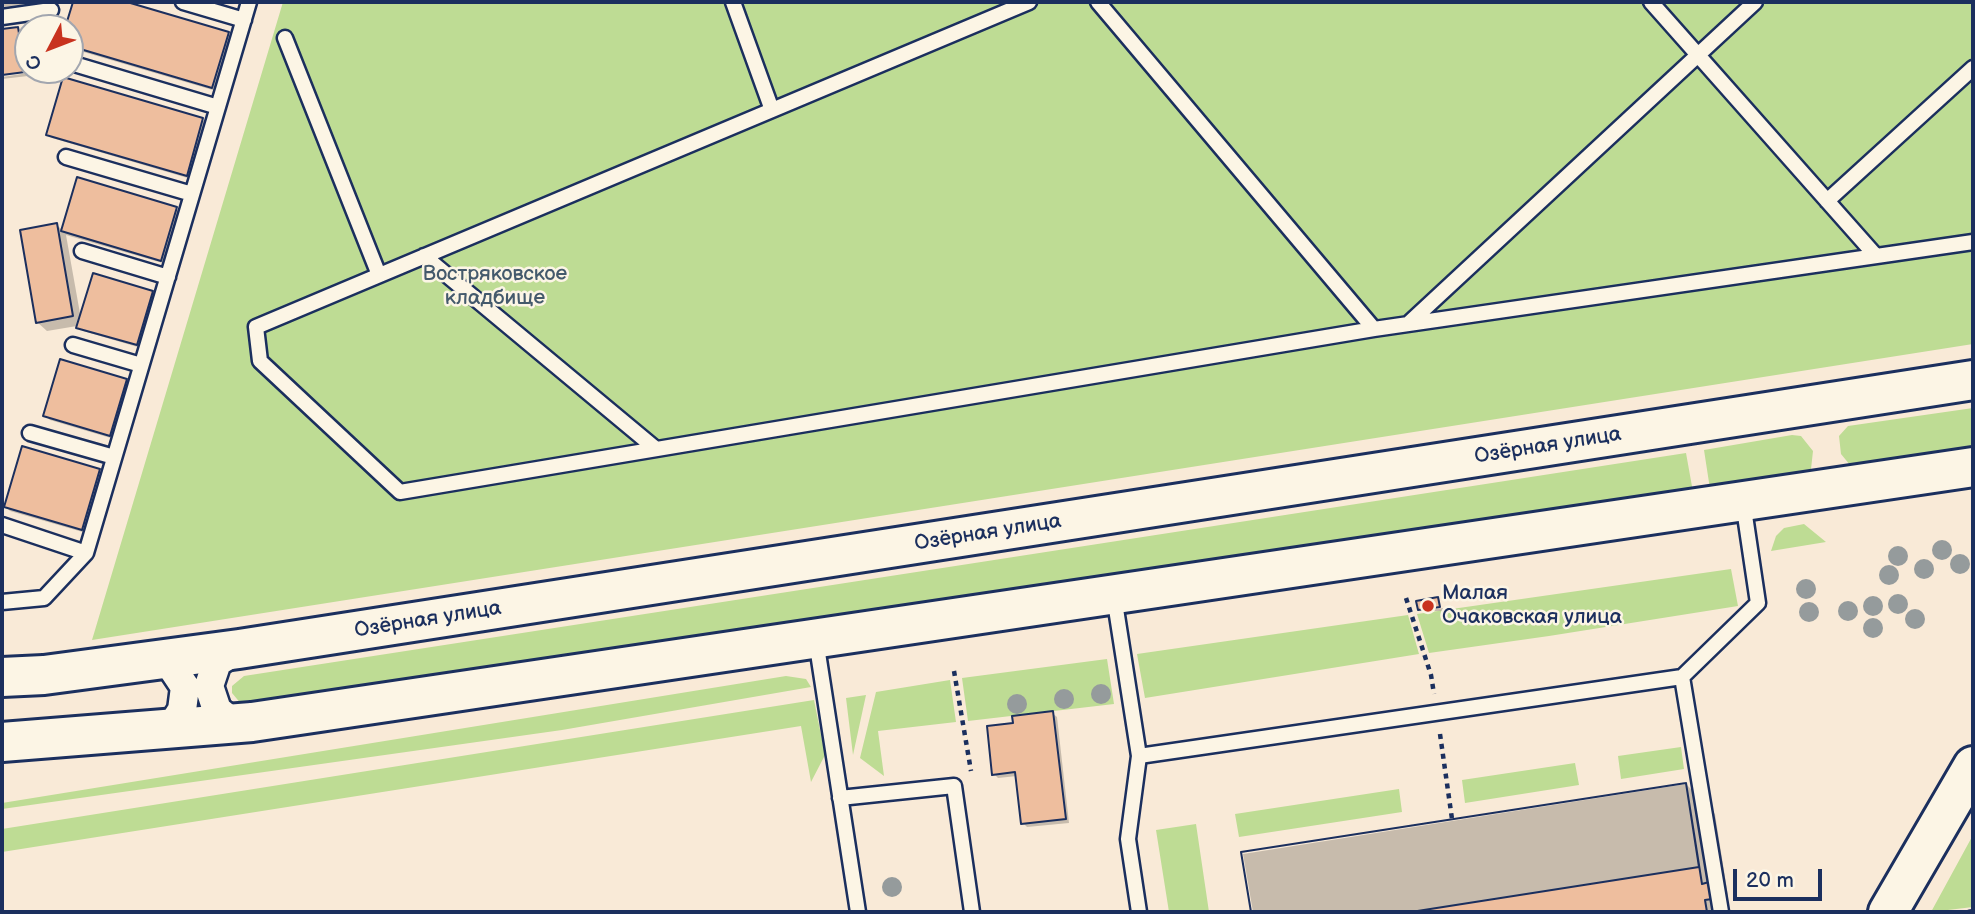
<!DOCTYPE html>
<html>
<head>
<meta charset="utf-8">
<style>
	body { margin:0 }
	#map { position:relative; width:1975px; height:914px; overflow:hidden; background:#f9ead7; font-family:"Balsamiq Sans",sans-serif }
	canvas { display:block }
	.frame { position:absolute; inset:0; border:4px solid #1b2f5e; pointer-events:none }
	.north { position:absolute; left:14px; top:14px; width:70px; height:70px; box-sizing:border-box; background:#fcf5e5; border:2px solid #a2a6af; border-radius:50%; rotate:228deg; font-size:19px; font-weight:700; line-height:28px; text-align:center; color:#1b2f5e }
	.north::after { content:''; display:block; margin:auto; width:24px; height:32px; background:#c8321e; clip-path:polygon(50% 0,100% 100%,50% 72%,0 100%) }
	.scale { position:absolute; left:1733px; top:869px; width:89px; height:32px; box-sizing:border-box; border:4px solid #1b2f5e; border-top:0; padding-left:9px; font-size:21px; line-height:24px; white-space:nowrap; color:#1b2f5e; -webkit-text-stroke:5px #fcf5e5; paint-order:stroke }
</style>
</head>
<body>
<div id="map">
<canvas width="1975" height="914"></canvas>
<div class="frame"></div>
<div class="north">С</div>
<div class="scale">20 m</div>
</div>
<script>
const ctx = document.querySelector('canvas').getContext('2d');
ctx.lineJoin = 'round';
function fillPath(path, color) { ctx.fillStyle = color; ctx.fill(path, 'evenodd'); }
const shape = rows => new Path2D(rows.map(r => 'M' + r).join(''));
function stroke(path, color, width, dash) { ctx.strokeStyle = color; ctx.lineWidth = width; ctx.lineCap = dash ? 'butt' : 'round'; ctx.setLineDash(dash || []); ctx.stroke(path); }
function drawText(font, color, halo, rows, align = 'center') {
  ctx.font = font + ' "Balsamiq Sans",sans-serif'; ctx.lineWidth = 5; ctx.setLineDash([]); ctx.textBaseline = 'middle'; ctx.strokeStyle = halo; ctx.fillStyle = color; for (const [text, x, y, turn = 0] of rows) {
    ctx.save(); ctx.translate(x, y); ctx.rotate((+turn || 0) * Math.PI / 180); ctx.textAlign = isNaN(turn) ? turn : align; if (halo) ctx.strokeText(text, 0, 0); ctx.fillText(text, 0, 0); ctx.restore();
  }
}
const green = shape([
	[283,2,1973,2,1973,344,92,640],
	[1973,408,1973,449,1856,466,1850,465,1841,454,1839,436,1848,426],
	[1792,435,1801,436,1813,451,1811,469,1806,473,1710,489,1704,450],
	[1686,453,1693,492,242,705,232,693,232,686,244,676],
	[1804,524,1826,542,1771,551,1776,536,1784,528],
	[1731,569,1738,606,1549,636,1429,653,1417,614],
	[1408,615,1419,654,1145,698,1137,654],
	[1107,659,1114,704,968,721,962,678],
	[786,676,806,679,811,687,562,730,2,809,2,803],
	[950,680,956,722,878,731,884,776,860,758,876,692],
	[866,695,853,755,846,698],
	[814,700,825,755,811,782,801,726,2,852,2,829],
	[1681,747,1684,769,1621,779,1618,756],
	[1575,763,1579,785,1465,803,1462,780],
	[1399,789,1402,812,1239,837,1235,814],
	[1196,824,1209,912,1169,912,1156,830],
	[1973,835,1973,907,1931,912]
]);
const shadow = shape([
	[2,2,36,2,37,3,2,7],
	[75,2,121,2,228,33,232,38,216,91,70,48,70,28,67,28],
	[18,28,22,33,27,70,2,73,2,31],
	[28,73,28,76,2,79,2,77],
	[64,79,203,120,207,124,191,179,52,138,48,134],
	[176,208,181,213,166,264,66,235,81,319,152,293,156,297,141,348,83,331,77,326,47,331,37,322,57,225,63,231],
	[126,380,130,384,114,439,50,420,45,416],
	[99,470,104,475,86,533,10,511,6,507],
	[1443,608,1443,611,1421,611],
	[1052,713,1057,717,1069,823,1027,827,1023,823,1017,776,998,778,994,774,1015,724],
	[1686,784,1715,814,1728,896,1721,897,1727,902,1728,912,1253,912,1243,854]
]);
const building = shape([
	[73,2,127,2,229,32,212,88,70,46,70,28,65,28,73,2],
	[18,27,25,72,2,75,2,29,18,27],
	[63,77,203,118,187,176,46,135,63,77],
	[77,177,177,207,161,261,61,231,77,177],
	[57,223,73,316,36,323,20,230,57,223],
	[93,273,153,291,137,345,76,328,93,273],
	[60,359,127,379,110,436,43,416,60,359],
	[22,446,100,469,82,530,4,507,22,446],
	[1438,597,1440,607,1418,610,1416,601,1438,597],
	[1053,711,1066,819,1021,824,1015,772,992,775,987,726,1013,723,1012,716,1053,711],
	[1686,783,1699,867,1411,912,1251,912,1241,852,1686,783],
	[1686,783,1702,884,1709,882,1712,899,1705,900,1707,912,1251,912,1241,852,1686,783]
]);
const path = shape([
	[1406,598,1431,675,1434,694],
	[954,671,971,771],
	[1440,734,1452,819],
	[1968,912,1973,911]
]);
const lane = shape([
	[183,2,244,20],
	[733,2,772,110],
	[1029,2,256,327,260,361,400,492,1374,329,1973,242],
	[1098,2,1374,329],
	[1651,2,1876,256],
	[2,17,51,10],
	[285,38,379,275],
	[74,64,218,107],
	[66,157,192,194],
	[1827,201,1973,68],
	[82,251,168,277],
	[424,256,656,449],
	[1408,324,1755,2],
	[73,345,141,365],
	[30,433,114,457],
	[2,525,86,553,249,2],
	[1114,596,1139,756,1128,839,1139,912],
	[2,602,44,598,86,553],
	[816,640,858,912],
	[1682,677,1758,603,1743,502],
	[1139,756,1682,677,1721,912],
	[840,798,954,786,972,912]
]);
const street = shape([
	[239,649,217,662,209,686,217,710,227,718,246,722],
	[149,660,171,666,185,687,182,710,175,721,156,730]
]);
const secondary = shape([
	[1888,912,1973,766]
]);
const primary = shape([
	[2,677,44,675,239,649,1973,380],
	[2,742,252,722,1973,467]
]);
const trees = [
	[1942,550],
	[1898,556],
	[1960,564],
	[1924,569],
	[1889,575],
	[1806,589],
	[1898,604],
	[1873,606],
	[1848,611],
	[1809,612],
	[1915,619],
	[1873,628],
	[1101,694],
	[1064,699],
	[1017,704],
	[892,887]
];
const markers = [
	[1428,606,7,"#c8321e"]
];
const parkNames = [
	["Востряковское",495,275],
	["кладбище",495,299]
];
const streetNames = [
	["Озёрная улица",1548,446,-9],
	["Озёрная улица",988,533,-9],
	["Озёрная улица",428,620,-9]
];
const poiNames = [
	["Малая",1442,594],
	["Очаковская улица",1442,618]
];
fillPath(green, '#bedc94');
fillPath(shadow, '#0003');
fillPath(building, '#eebe9e');
stroke(building, '#1b2f5e', 2);
stroke(lane, '#1b2f5e', 19);
stroke(street, '#1b2f5e', 33);
stroke(secondary, '#1b2f5e', 44);
stroke(primary, '#1b2f5e', 44);
stroke(path, '#1b2f5e', 4.5, [5, 5]);
stroke(lane, '#fcf5e5', 14);
stroke(street, '#fcf5e5', 28);
stroke(secondary, '#fcf5e5', 38);
stroke(primary, '#fcf5e5', 38);
ctx.fillStyle = '#959b9c';
for (const [x, y] of trees) { ctx.beginPath(); ctx.arc(x, y, 10, 0, 2 * Math.PI); ctx.fill(); }
for (const [x, y, r, color] of markers) { const dot = new Path2D(); dot.arc(x, y, r, 0, 2 * Math.PI); ctx.fillStyle = color; ctx.fill(dot); stroke(dot, '#fcf5e5', 2.5); }
drawText('21px', '#445a6c', '#fcf5e5', parkNames);
drawText('21px', '#1b2f5e', '#fcf5e5', streetNames);
drawText('21px', '#1b2f5e', '#fcf5e5', poiNames, 'left');
</script>
</body>
</html>
